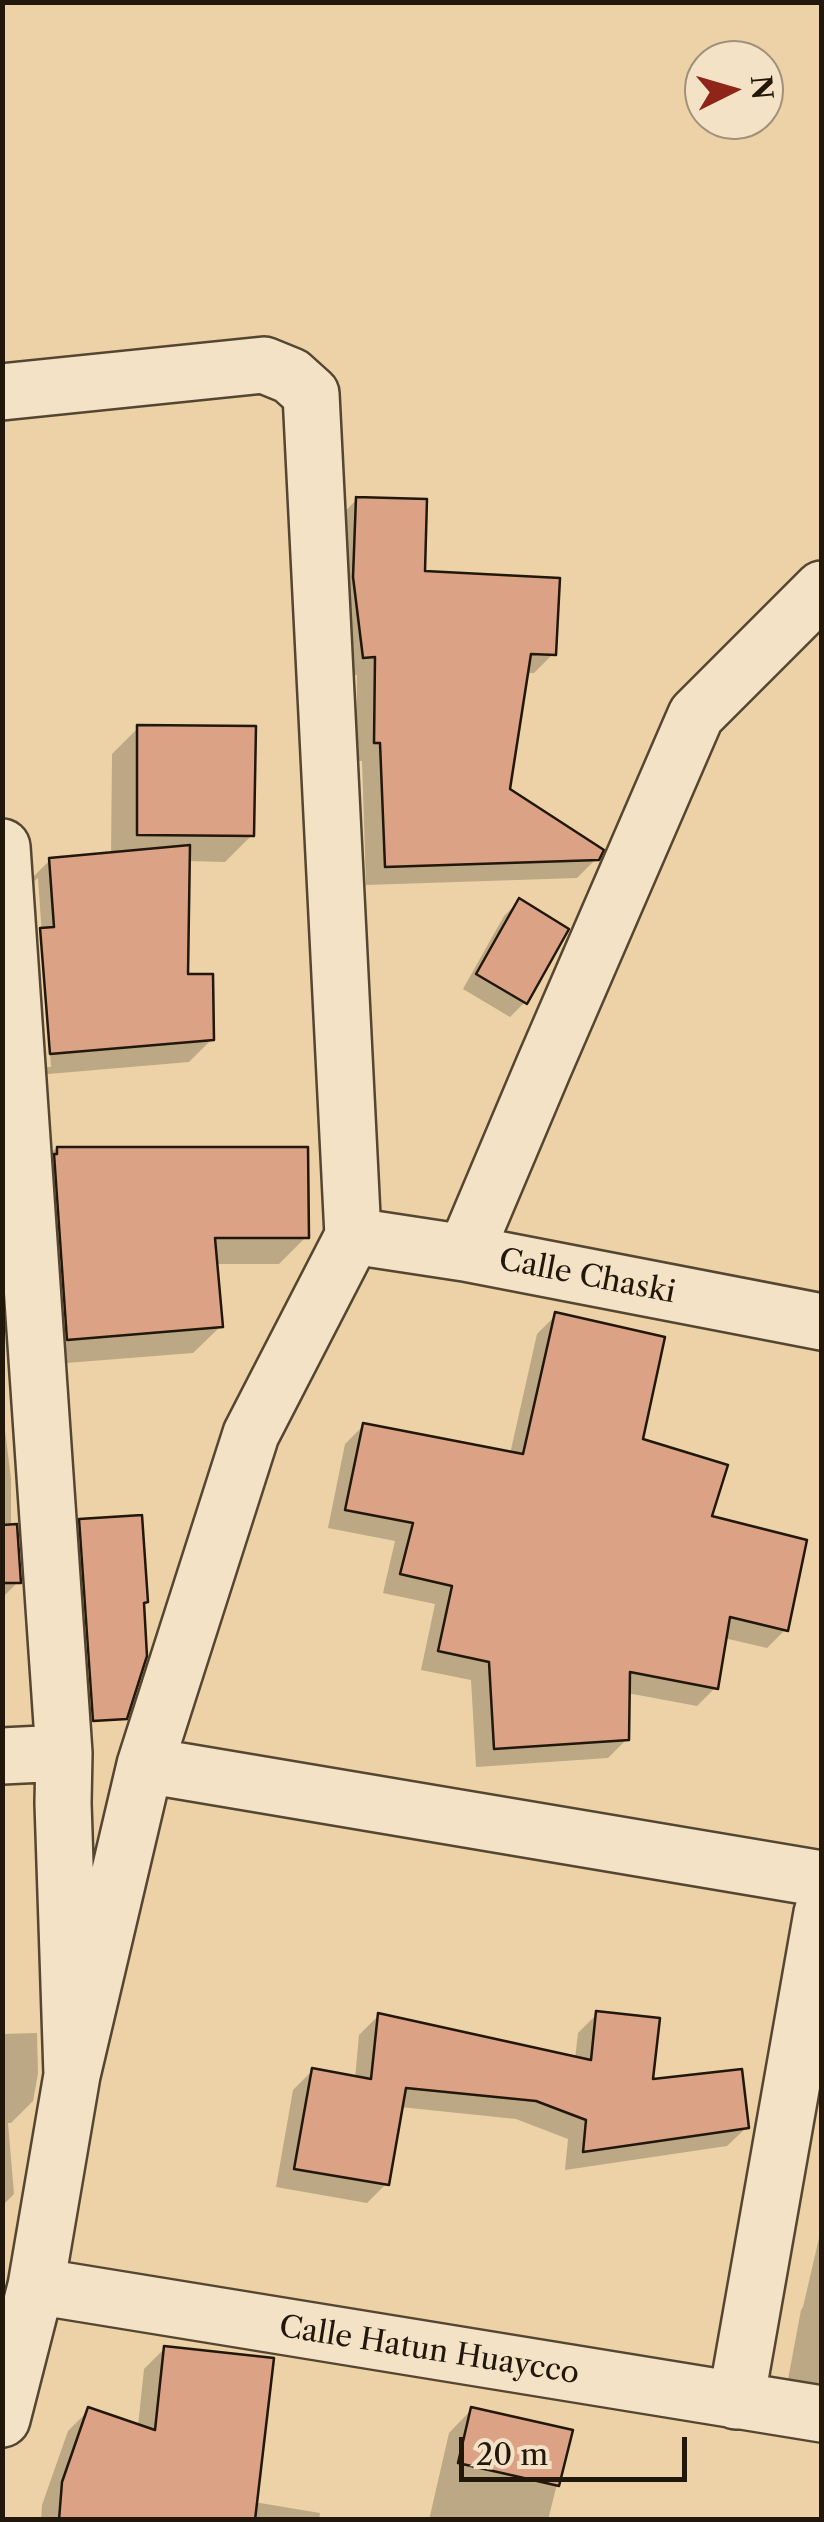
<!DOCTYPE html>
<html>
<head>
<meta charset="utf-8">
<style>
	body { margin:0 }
	#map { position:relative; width:824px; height:2522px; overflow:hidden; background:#ecd2a6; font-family:"Libre Caslon Text",serif }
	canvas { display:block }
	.frame { position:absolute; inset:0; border:5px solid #21170a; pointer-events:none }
	.north { position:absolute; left:684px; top:40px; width:100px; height:100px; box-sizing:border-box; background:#f3e2c5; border:2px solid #9f917a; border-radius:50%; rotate:85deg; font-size:28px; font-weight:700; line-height:40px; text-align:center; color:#21170a }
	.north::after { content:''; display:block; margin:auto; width:35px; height:45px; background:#8f2418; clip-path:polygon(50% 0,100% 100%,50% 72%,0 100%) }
	.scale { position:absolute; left:459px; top:2437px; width:228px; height:45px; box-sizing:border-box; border:5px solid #21170a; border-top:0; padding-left:12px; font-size:30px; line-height:35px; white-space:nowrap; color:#21170a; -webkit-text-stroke:8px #f3e2c5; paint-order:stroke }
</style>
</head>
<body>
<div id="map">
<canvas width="824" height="2522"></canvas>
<div class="frame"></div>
<div class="north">N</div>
<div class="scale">20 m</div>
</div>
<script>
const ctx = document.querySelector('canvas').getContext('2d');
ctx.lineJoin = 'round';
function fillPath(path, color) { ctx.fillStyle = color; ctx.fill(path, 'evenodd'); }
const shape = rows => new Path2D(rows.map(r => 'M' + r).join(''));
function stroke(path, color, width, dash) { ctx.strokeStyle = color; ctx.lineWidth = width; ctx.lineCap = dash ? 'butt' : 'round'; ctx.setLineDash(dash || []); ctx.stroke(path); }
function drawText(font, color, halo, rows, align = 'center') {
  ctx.font = font + ' "Libre Caslon Text",serif'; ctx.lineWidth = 8; ctx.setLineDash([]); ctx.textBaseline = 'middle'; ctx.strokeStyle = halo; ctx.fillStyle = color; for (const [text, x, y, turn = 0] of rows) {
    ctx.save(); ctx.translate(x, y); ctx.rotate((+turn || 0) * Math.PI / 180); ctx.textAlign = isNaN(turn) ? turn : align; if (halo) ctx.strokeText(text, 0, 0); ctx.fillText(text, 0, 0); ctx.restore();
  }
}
const shadow = shape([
	[357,499,422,573,553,654,534,673,525,673,508,790,597,858,577,878,366,885,362,761,356,761,357,675,344,676,338,519],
	[138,728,252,835,225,862,187,861,186,976,212,1039,189,1062,25,1076,13,897,50,860,111,855,112,754],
	[38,878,51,1067,46,1067,33,882],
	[519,901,525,1002,510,1017,463,989,504,916],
	[55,1149,306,1149,306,1237,279,1264,215,1264,220,1327,193,1353,41,1365,28,1176],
	[556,1315,640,1441,709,1517,786,1629,767,1648,724,1638,716,1687,697,1706,627,1693,627,1739,608,1758,476,1767,471,1680,421,1670,435,1604,383,1593,395,1541,328,1528,345,1444,363,1426,510,1454,537,1334],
	[2,1406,11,1479,11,1527,18,1582,2,1598],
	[80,1522,129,1597,70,1597,65,1537],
	[597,2014,650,2082,747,2127,727,2146,565,2170,568,2139,516,2119,400,2107,386,2184,367,2203,276,2187,293,2090,312,2071,355,2079,359,2035,378,2016,575,2059,578,2033],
	[37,2033,38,2074,33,2101,11,2123,8,2123,14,2194,2,2206,2,2034],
	[822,2225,822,2398,786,2390,801,2310,803,2307],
	[165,2348,254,2502,320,2513,319,2520,41,2520,42,2505,68,2431,89,2410,138,2426,144,2369],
	[472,2409,570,2432,548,2520,429,2520,449,2433]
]);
const building = shape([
	[356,497,427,499,425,571,560,578,556,655,531,654,510,789,604,850,599,860,385,867,380,743,374,743,375,657,363,658,353,577,356,497],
	[137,725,256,726,254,836,137,835,137,725],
	[190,845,188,974,213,974,214,1040,50,1054,40,928,54,927,49,858,190,845],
	[519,898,569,929,527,1004,476,974,519,898],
	[57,1147,308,1147,309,1238,215,1238,223,1327,67,1340,54,1154,57,1154,57,1147],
	[555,1312,665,1337,643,1439,728,1465,712,1516,807,1540,788,1631,730,1617,718,1689,630,1672,629,1740,494,1749,489,1662,438,1651,452,1586,400,1574,413,1523,345,1510,363,1423,523,1454,555,1312],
	[142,1515,148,1602,144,1603,147,1656,127,1719,93,1721,79,1519,142,1515],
	[17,1524,21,1583,2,1583,2,1525,17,1524],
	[596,2011,660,2018,653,2079,742,2069,749,2128,583,2152,586,2120,536,2101,406,2088,389,2185,294,2169,312,2068,371,2079,378,2013,591,2060,596,2011],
	[164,2346,274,2358,255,2520,59,2520,62,2482,88,2407,155,2430,164,2346],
	[471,2407,573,2430,559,2486,458,2463,471,2407]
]);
const minor = shape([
	[2,392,264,365,291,376,311,394,353,1236,251,1434,145,1765,72,2075],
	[2,847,64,1753,63,1803,72,2075,36,2286,2,2419],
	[353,1236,465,1253,822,1322],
	[465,1253,544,1066,696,715,822,589],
	[2,1756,64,1753],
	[145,1765,822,1879],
	[36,2286,822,2414],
	[736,2401,822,1913]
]);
const streetNames = [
	["Calle Chaski",587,1277,11],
	["Calle Hatun Huaycco",429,2351,9]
];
fillPath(shadow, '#0003');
fillPath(building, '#dba286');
stroke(building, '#21170a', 2.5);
stroke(minor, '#544631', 60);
stroke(minor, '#f3e2c5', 55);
drawText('30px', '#21170a', '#f3e2c5', streetNames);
</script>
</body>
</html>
